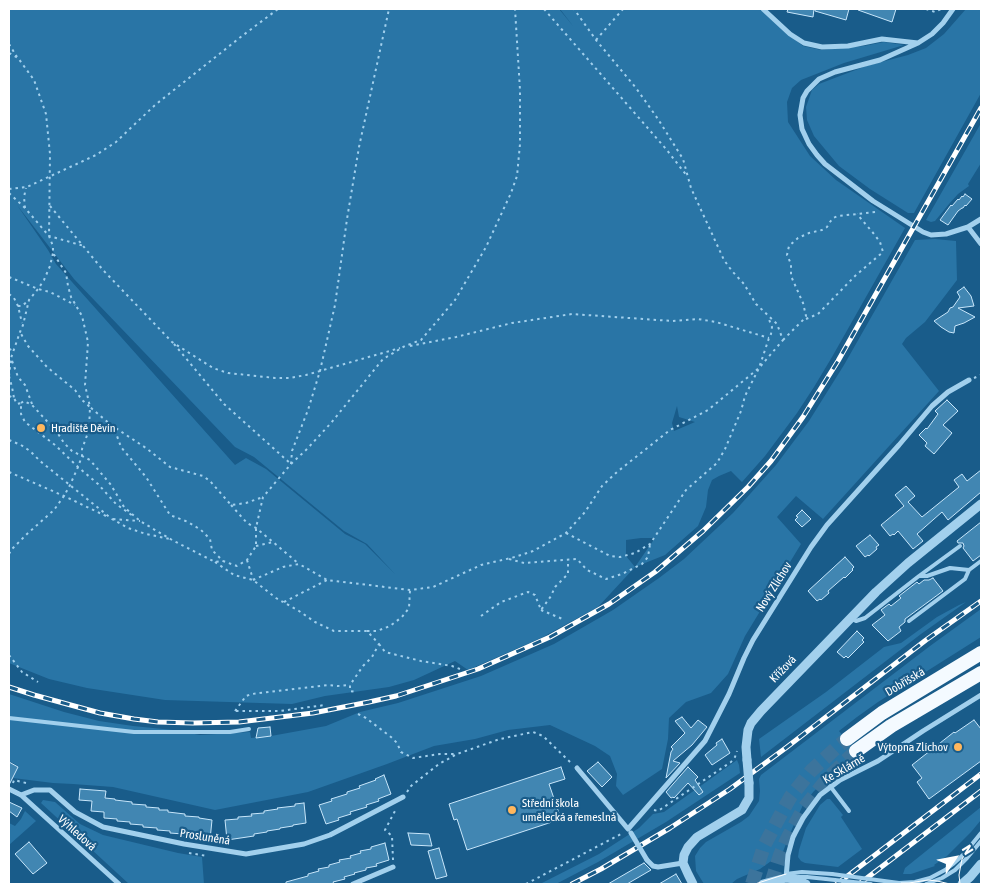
<!DOCTYPE html>
<html>
<head>
<meta charset="utf-8">
<style>
	body { margin:0 }
	#map { position:relative; width:990px; height:893px; overflow:hidden; background:#195c8a; font-family:"Asap Condensed",sans-serif }
	canvas { display:block }
	.frame { position:absolute; inset:0; border:10px solid #fff; pointer-events:none }
	.north { position:absolute; left:930px; top:833px; width:50px; height:50px; -webkit-text-stroke:4px #195c8a; paint-order:stroke; rotate:57deg; font-size:14px; font-weight:700; line-height:20px; text-align:center; color:#fff }
	.north::after { content:''; display:block; margin:auto; width:18px; height:22px; background:#fff; clip-path:polygon(50% 0,100% 100%,50% 72%,0 100%) }
</style>
</head>
<body>
<div id="map">
<canvas width="990" height="893"></canvas>
<div class="frame"></div>
<div class="north">N</div>
</div>
<script>
const ctx = document.querySelector('canvas').getContext('2d');
ctx.lineJoin = 'round';
function fillPath(path, color) { ctx.fillStyle = color; ctx.fill(path, 'evenodd'); }
const shape = rows => new Path2D(rows.map(r => 'M' + r).join(''));
function stroke(path, color, width, dash) { ctx.strokeStyle = color; ctx.lineWidth = width; ctx.lineCap = dash ? 'butt' : 'round'; ctx.setLineDash(dash || []); ctx.stroke(path); }
function drawText(font, color, halo, rows, align = 'center') {
  ctx.font = font + ' "Asap Condensed",sans-serif'; ctx.lineWidth = 4.5; ctx.setLineDash([]); ctx.textBaseline = 'middle'; ctx.strokeStyle = halo; ctx.fillStyle = color; for (const [text, x, y, turn = 0] of rows) {
    ctx.save(); ctx.translate(x, y); ctx.rotate((+turn || 0) * Math.PI / 180); ctx.textAlign = isNaN(turn) ? turn : align; if (halo) ctx.strokeText(text, 0, 0); ctx.fillText(text, 0, 0); ctx.restore();
  }
}
const green = shape([
	[9,9,559,9,573,26,560,9,760,9,789,35,803,46,821,50,864,46,884,42,904,45,844,63,801,80,792,88,787,102,788,122,810,156,836,180,905,228,832,357,814,387,797,413,765,456,742,482,731,471,719,476,712,480,708,490,706,507,698,526,665,555,635,567,598,607,541,638,468,670,455,661,414,680,389,687,325,696,292,704,165,700,87,688,49,679,9,663],
	[17,205,74,279,235,447,254,457,344,531,367,544,395,574,365,544,345,534,266,469,246,458,235,465,56,264,48,250],
	[677,406,679,417,695,422,674,431,672,423],
	[641,538,655,538,635,567,626,556,626,540],
	[966,9,981,9,981,93,914,213,908,213,870,189,839,166,814,136,807,120,806,107,812,90,819,84,866,66,908,55,926,48,944,34],
	[981,123,981,163,968,184,969,186,958,194,949,204,935,221,931,222,926,220],
	[935,239,956,241,957,280,925,322,906,338,902,344,939,391,823,519,796,496,777,517,801,544,745,636,728,674,711,693,686,702,669,718,668,739,662,769,623,795,616,786,617,774,610,756,595,746,550,725,508,730,475,739,434,746,387,764,308,792,215,810,113,787,73,784,53,783,13,778,18,766,9,761,9,694,64,712,99,721,133,726,173,730,200,735,250,732,251,738,271,736,326,726,360,712,398,703,481,676,554,644,613,610,659,578,684,559,733,513,776,465,809,421,844,365,915,240],
	[966,602,921,634,761,757,759,739,826,692,884,647,901,643,937,617,959,605],
	[981,609,981,637,878,702,857,717,839,731,862,760,840,771,824,782,814,791,803,805,792,829,780,859,774,859,760,869,737,879,731,884,704,884,696,871,695,856,700,848,706,842,741,822,749,816,759,801,760,791,759,779,761,775,930,646],
	[737,760,739,765,740,773,666,822,598,862,556,884,540,884,599,854,639,828,653,814,664,812],
	[827,799,830,799,843,815,841,817,862,849,838,867,805,863,801,861,798,857,799,850,806,828,820,805],
	[43,800,55,802,80,824,103,835,178,853,202,857,204,884,129,884,41,803],
	[981,807,981,820,971,832,947,856,934,865,935,866,911,874,903,874,905,868],
	[25,811,36,821,9,845,9,823,15,826,21,819]
]);
const building = shape([
	[788,9,814,9,813,17,787,12,788,9],
	[815,9,849,9,846,20,815,11,815,9],
	[858,9,896,9,892,22,858,10,858,9],
	[965,194,972,199,966,206,965,205,963,208,962,208,958,211,948,225,940,220,951,205,952,206,958,199,959,200,962,196,963,197,965,194],
	[964,287,971,296,974,306,958,308,975,317,964,323,955,326,954,333,949,332,941,327,934,321,948,312,950,308,953,307,960,297,957,292,964,287],
	[947,400,958,411,943,425,952,433,934,454,925,446,927,443,919,435,926,428,927,429,938,414,935,411,947,400],
	[981,470,981,492,948,520,942,512,917,534,923,541,913,549,898,531,894,535,893,534,890,536,881,525,904,506,895,495,906,486,915,496,908,502,922,517,959,487,954,480,962,474,967,481,981,470],
	[802,510,811,519,802,527,795,520,798,517,796,516,802,510],
	[981,522,981,555,973,561,963,548,964,546,963,543,958,543,957,541,981,522],
	[870,535,879,545,876,547,877,549,869,556,868,555,865,557,856,546,870,535],
	[845,557,854,567,852,569,853,570,845,578,844,577,828,591,829,593,821,600,820,599,817,601,808,591,845,557],
	[933,578,943,591,905,619,905,622,899,627,901,631,888,641,872,625,885,615,881,610,889,604,891,606,901,598,899,596,917,582,919,584,924,580,929,580,933,578],
	[857,631,864,638,862,640,864,642,848,658,846,656,844,658,837,652,857,631],
	[682,717,691,728,698,720,707,727,692,745,673,761,680,763,666,778,671,752,673,749,671,747,685,733,675,721,682,717],
	[974,720,981,729,981,761,929,799,917,782,922,778,912,765,954,732,955,733,974,720],
	[270,727,271,736,256,738,258,728,270,727],
	[722,739,730,753,712,765,705,755,717,745,716,743,722,739],
	[9,762,18,767,9,785,9,762],
	[598,762,612,777,602,787,587,771,598,762],
	[561,767,565,779,549,784,561,819,467,850,457,819,454,820,449,804,561,767],
	[688,767,698,777,695,780,703,792,699,795,688,783,674,798,673,797,671,798,666,792,688,767],
	[384,775,391,794,378,799,379,801,366,805,367,807,350,812,351,814,338,818,339,820,326,824,319,805,332,801,331,799,347,794,347,792,360,788,359,786,376,780,375,779,384,775],
	[80,789,106,791,105,798,115,799,115,800,132,802,132,804,146,805,146,807,159,808,159,810,168,810,168,812,185,814,185,816,199,817,199,818,212,820,210,840,196,839,196,837,183,836,183,834,170,833,170,831,157,830,157,828,143,827,143,825,130,824,130,822,117,821,117,819,104,818,104,812,91,811,92,801,79,800,80,789],
	[9,802,22,808,17,817,9,811,9,802],
	[304,803,306,823,293,825,293,826,280,828,280,829,267,831,267,832,254,834,254,836,227,840,225,820,238,819,238,817,252,816,251,814,264,813,264,811,278,809,277,808,295,806,295,804,304,803],
	[408,833,429,834,432,846,411,845,408,833],
	[29,842,47,863,33,874,15,854,29,842],
	[385,843,389,860,376,864,377,866,366,868,366,870,354,873,355,874,344,877,345,879,333,882,334,884,286,884,286,882,308,876,308,874,319,871,318,869,329,867,329,865,340,862,339,860,351,858,350,856,361,853,360,851,371,849,371,847,385,843],
	[439,848,447,876,436,879,428,851,439,848],
	[644,863,651,870,627,884,608,884,644,863],
	[676,874,682,884,659,884,676,874]
]);
const trunkTunnel = shape([
	[752,884,764,846,783,810,791,796,811,771,835,749,847,739],
	[771,884,780,855,787,839,804,808,828,778,856,751]
]);
const path = shape([
	[544,9,666,149,687,176],
	[926,9,935,12,941,9],
	[596,40,623,9],
	[9,44,17,57],
	[9,53,18,58,34,80,46,114,50,154,49,236,84,246],
	[9,189,27,187,96,155,116,142,155,105,242,36,278,9],
	[9,193,25,208,49,236,53,246,53,253,66,273,68,286,71,297,82,316,88,342,85,385,90,407,111,425,146,448,170,467,203,476,210,481,231,505,246,503,263,497],
	[50,206,103,270,172,342,213,368,228,373,275,378,290,378,306,375,400,348],
	[25,208,24,197,26,188],
	[9,277,38,289,50,292,75,305],
	[9,294,14,298,18,306,22,323],
	[18,306,22,306,29,300],
	[806,319,818,314,855,276,883,252,880,242,874,234,857,214],
	[783,340,804,319,806,316,803,303,791,276,791,264,787,255,789,246,798,238,809,233,822,230,827,227,830,222,833,218,838,216,876,212],
	[174,344,224,404,291,464],
	[410,346,456,337,512,323,572,314,672,321,698,319,716,322,769,338],
	[9,350,14,348],
	[9,376,12,387,14,398],
	[9,376,11,359],
	[974,378,981,375],
	[9,396,14,398,17,404,21,403,21,414,25,422,55,445,78,467,98,484,116,504,133,516],
	[21,403,24,401,32,405,57,432,64,443,72,451,90,460,111,485,124,507,140,521,172,540,215,562,223,561],
	[32,404,25,385,18,377,11,358,20,332,23,325,29,300,38,289,44,280,50,266,53,253],
	[111,425,117,436,121,447,146,477,170,515,188,522,201,530,210,539,212,550,223,561,237,566,247,560,256,546,256,528,263,497,291,464,307,449,331,423,383,359,405,346,421,340,455,300,486,247,511,193,517,176,520,144,520,90,515,9],
	[58,432,88,432],
	[9,440,21,445,30,451,40,461,112,519,128,528,146,534,170,539],
	[291,464,292,451,308,410,320,371,335,305,347,219,359,147,389,9],
	[9,472,64,496,108,517],
	[231,505,247,523,256,528,273,542,299,564],
	[113,519,140,521],
	[566,533,610,556,620,557,635,553,650,544,686,490,717,463,725,449,741,411,745,396,759,368,769,338,771,334,772,327,768,317],
	[256,546,273,542],
	[9,554,12,549,27,534,54,510,64,496,70,485,78,467,82,456,82,449,89,430,90,407,82,400,75,390,47,367,28,346,20,332],
	[509,559,524,563,577,559,587,570,606,579,622,574,642,564,648,557,650,544],
	[247,560,253,579],
	[215,562,234,575,253,580,276,598,299,611,315,622,334,631,367,631,379,644,372,657,363,666,350,685,350,691,356,692],
	[253,580,283,567,299,564,327,580,410,590,433,587,481,565,515,557,533,551,566,533,585,512,602,486,617,472,670,430,708,410,759,368,783,340,777,324,756,304,744,284,732,271,724,260,691,188,683,159,658,119,636,88,596,40,574,9],
	[284,602,327,580],
	[541,610,565,620],
	[481,616,501,602,528,592,535,595,541,610,551,596,555,587,568,574,568,561],
	[367,631,377,631,390,626,402,617,409,608,410,590],
	[379,644,385,652,421,661,452,666,460,669],
	[9,655,22,672,38,682],
	[235,711,246,696,252,694,328,685,338,686,350,685],
	[236,711,280,711,325,705],
	[358,714,366,718,391,737,397,743,401,752,413,758,440,754,455,754],
	[13,783,14,780,26,783,28,785],
	[407,792,411,786,439,764,457,754,500,739,533,732,543,736,571,763],
	[654,810,658,811,661,809,731,762,735,757,737,751],
	[189,853,207,856],
	[393,860,392,836,385,830,396,809],
	[526,884,621,834]
]);
const service = shape([
	[919,576,960,546],
	[852,619,856,621,865,618,919,576,927,576,950,568,969,570,981,561],
	[909,621,965,579,969,570],
	[9,718,134,732,230,732,249,729],
	[830,786,849,811],
	[786,874,802,872,832,874],
	[798,877,807,877,826,879],
	[899,883,915,882,930,878,945,870,953,864,964,854,981,833],
	[926,884,942,878,955,870,967,858,981,841]
]);
const minor = shape([
	[763,9,790,34,804,43,822,47,848,46,882,39,918,43,932,34,943,23,953,9],
	[918,43,880,60,835,72,819,79,807,91,803,98,800,115,802,129,809,144,817,155,825,164,873,201,923,232,931,235,946,234,968,227,981,219],
	[968,227,981,244],
	[577,768,628,829,705,741,729,694,744,658,753,640,811,547,827,525,899,445,932,406,948,392,969,380],
	[9,789,21,795,119,884],
	[21,795,34,790,50,790,75,812,103,827,184,844,246,854,304,844,330,835,403,797],
	[647,860,653,866,658,867,683,863],
	[786,878,788,855,793,837,803,818,820,795,840,780,878,761,923,731,981,695],
	[353,884,393,867]
]);
const tertiary = shape([
	[747,760,746,747,748,730,751,723,761,711,876,592,908,563,981,504],
	[693,884,688,874,683,863,684,855,688,847,697,837,742,810,746,803,749,798,749,783],
	[763,884,786,878,795,879,806,884],
	[962,884,970,877,981,864]
]);
const trunk = shape([
	[847,739,882,713,981,653],
	[856,751,891,726,981,673]
]);
const tram = shape([
	[832,874,892,883,909,883,928,880,937,881,950,884],
	[755,884,786,874],
	[960,884,959,875,961,864,962,859,972,844]
]);
const rail = shape([
	[9,687,34,695,100,713,134,719,158,722,193,723,239,722,313,713,369,702,396,696,478,669,550,637,609,604,655,572,703,531,748,487,771,461,803,417,838,361,981,108],
	[572,884,601,869,670,828,730,789,787,747,926,640,981,601],
	[837,884,981,774],
	[859,884,981,791]
]);
const serviceBridge = shape([
	[832,874,899,883],
	[826,879,871,884]
]);
const minorBridge = shape([
	[631,833,647,860]
]);
const tertiaryBridge = shape([
	[747,760,749,783]
]);
const markers = [
	[41,428,5,"#ffb75e"],
	[958,747,5,"#ffb75e"],
	[512,810,5,"#ffb75e"]
];
const poiNames = [
	["Hradiště Děvín",51,428],
	["Výtopna Zlíchov",948,747,"right"],
	["Střední škola",522,803],
	["umělecká a řemeslná",522,817]
];
const streetNames = [
	["Nový Zlíchov",774,587,-58],
	["Křížová",783,669,-46],
	["Dobříšská",905,682,-31],
	["Ke Sklárně",844,769,-30],
	["Výhledová",77,833,42],
	["Prosluněná",205,837,9]
];
fillPath(green, '#2975a6');
fillPath(building, '#4186b2');
stroke(building, '#c8e6fa', 1);
stroke(trunkTunnel, '#3c749c', 14, [14, 7]);
stroke(path, '#a2d0ed', 2, [2.5, 4]);
stroke(service, '#a2d0ed', 4);
stroke(minor, '#a2d0ed', 5);
stroke(tertiary, '#a2d0ed', 9);
stroke(trunk, '#f4faff', 14);
stroke(tram, '#fff', 1);
stroke(rail, '#fff', 5);
stroke(rail, '#195c8a', 3, [9]);
stroke(serviceBridge, '#a2d0ed', 4);
stroke(minorBridge, '#a2d0ed', 5);
stroke(tertiaryBridge, '#a2d0ed', 9);
for (const [x, y, r, color] of markers) { const dot = new Path2D(); dot.arc(x, y, r, 0, 2 * Math.PI); ctx.fillStyle = color; ctx.fill(dot); stroke(dot, '#195c8a', 2); }
drawText('12px', '#fff', '#195c8a', poiNames, 'left');
drawText('12px', '#fff', '#195c8a', streetNames);
</script>
</body>
</html>
